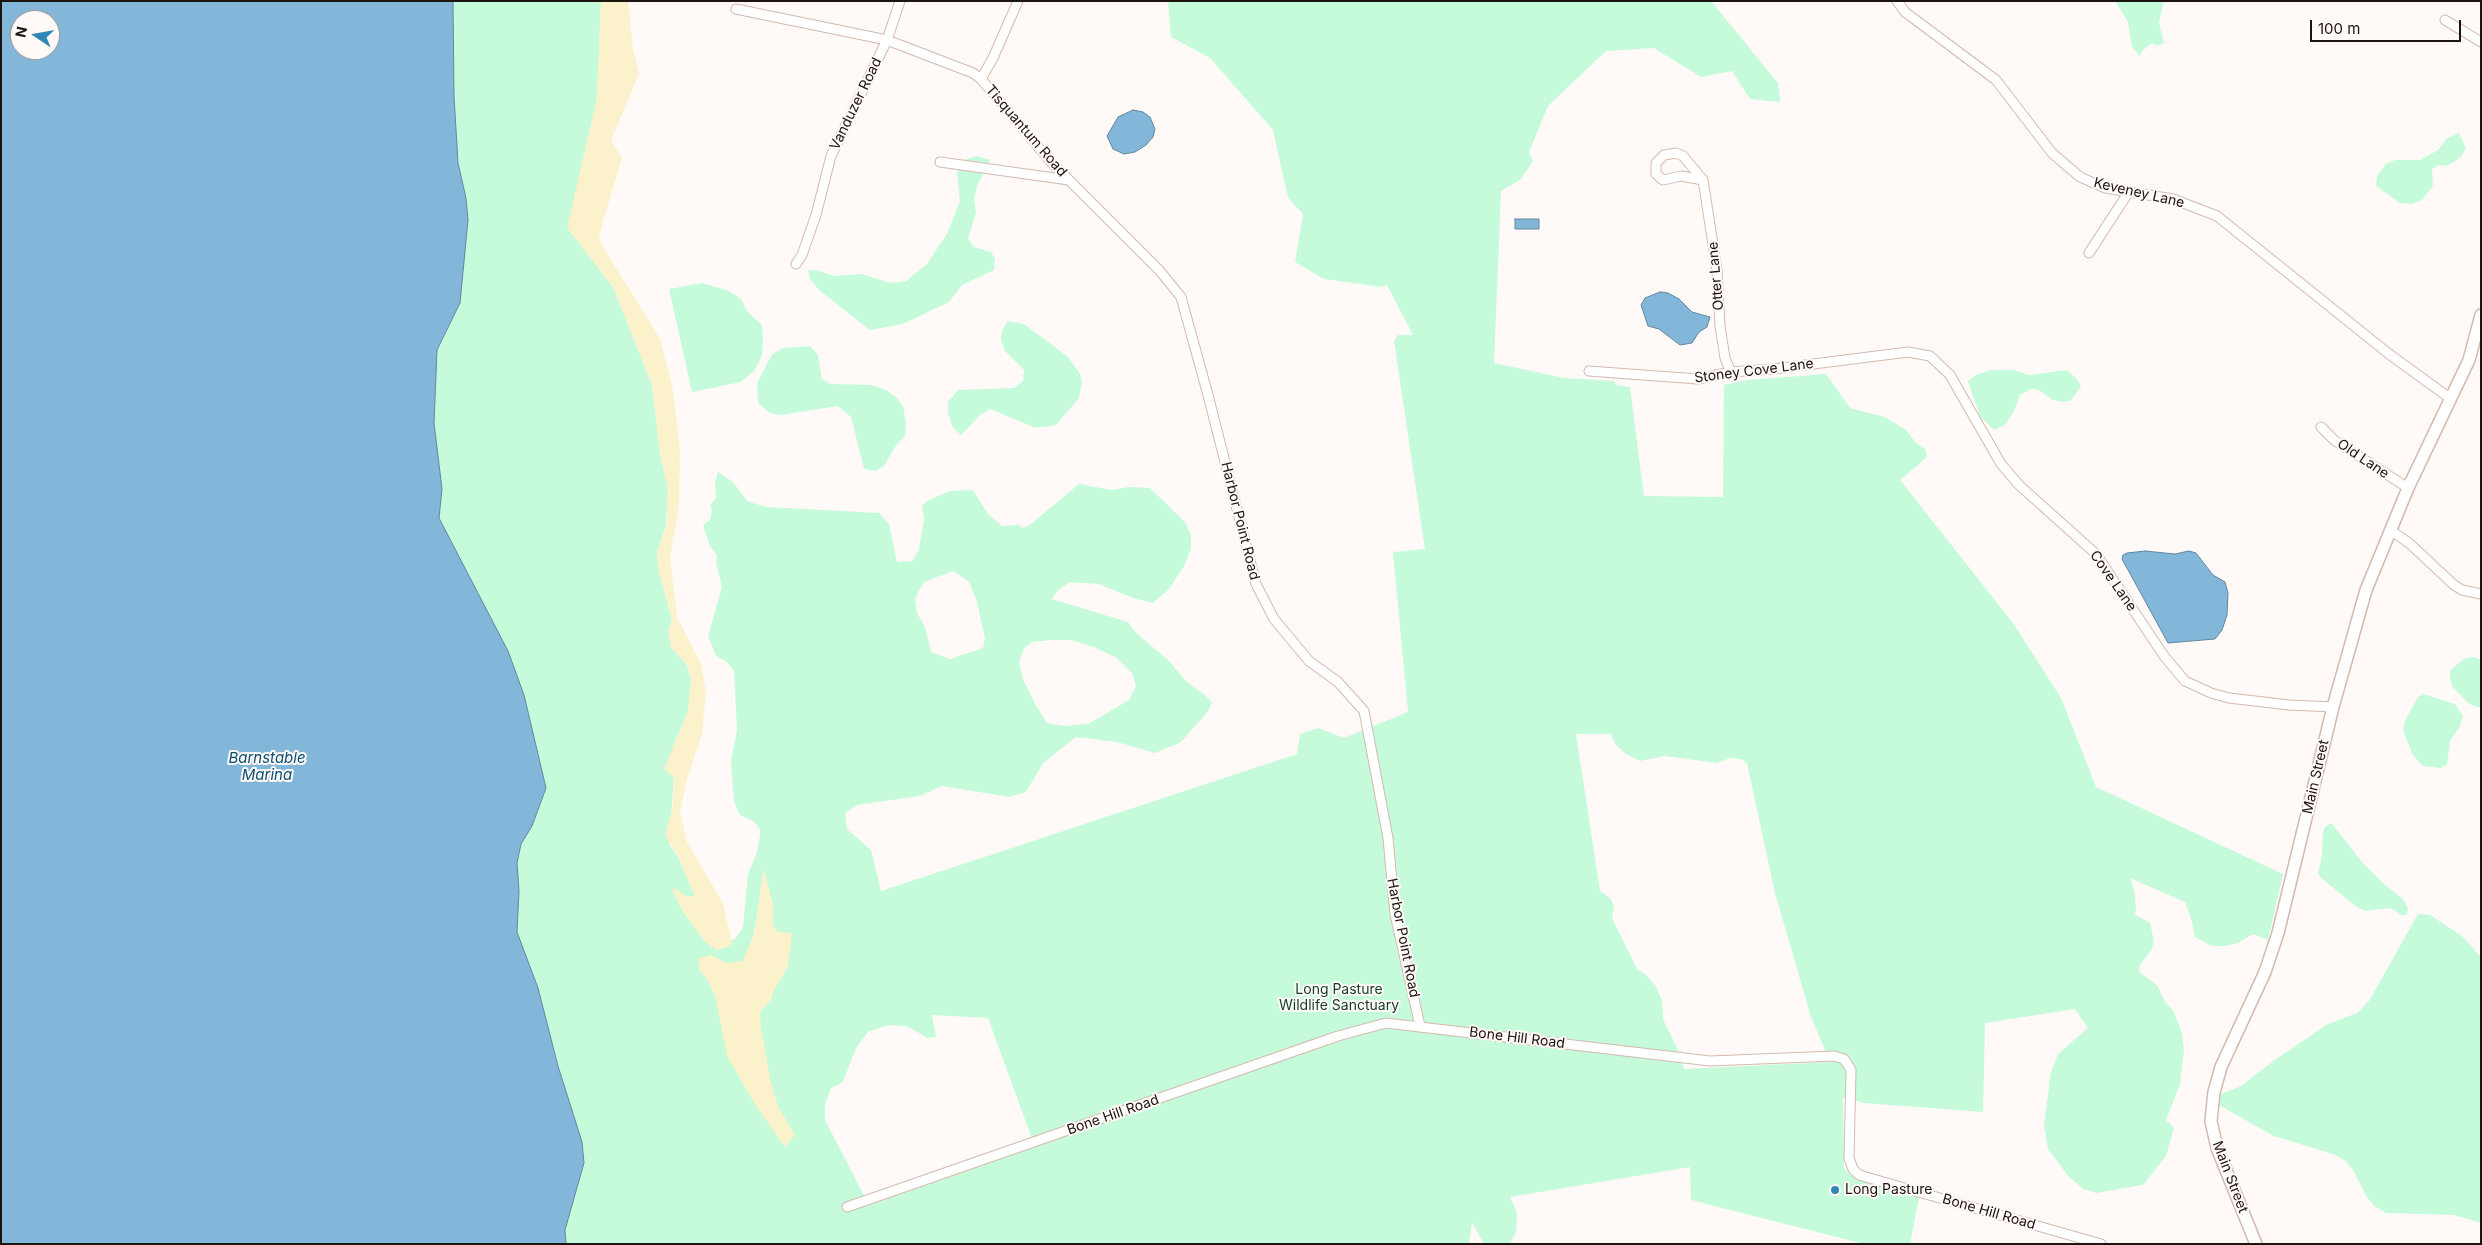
<!DOCTYPE html>
<html>
<head>
<meta charset="utf-8">
<style>
	body { margin:0 }
	#map { position:relative; width:2482px; height:1245px; overflow:hidden; background:#fff9f7; font-family:Inter,sans-serif }
	canvas { display:block }
	.frame { position:absolute; inset:0; border:2px solid #1d1410; pointer-events:none }
	.north { position:absolute; left:10px; top:10px; width:50px; height:50px; box-sizing:border-box; background:#fff9f7; border:1px solid #a59d9b; border-radius:50%; rotate:282deg; font-size:14px; font-weight:700; line-height:20px; text-align:center; color:#1d1410 }
	.north::after { content:''; display:block; margin:auto; width:18px; height:22px; background:#3086b5; clip-path:polygon(50% 0,100% 100%,50% 72%,0 100%) }
	.scale { position:absolute; left:2310px; top:20px; width:151px; height:22px; box-sizing:border-box; border:2px solid #1d1410; border-top:0; padding-left:6px; font-size:15px; line-height:18px; white-space:nowrap; color:#1d1410; -webkit-text-stroke:4px #fff9f7; paint-order:stroke }
</style>
</head>
<body>
<div id="map">
<canvas width="2482" height="1245"></canvas>
<div class="frame"></div>
<div class="north">N</div>
<div class="scale">100 m</div>
</div>
<script>
const ctx = document.querySelector('canvas').getContext('2d');
ctx.lineJoin = 'round';
function fillPath(path, color) { ctx.fillStyle = color; ctx.fill(path, 'evenodd'); }
const shape = rows => new Path2D(rows.map(r => 'M' + r).join(''));
function stroke(path, color, width, dash) { ctx.strokeStyle = color; ctx.lineWidth = width; ctx.lineCap = dash ? 'butt' : 'round'; ctx.setLineDash(dash || []); ctx.stroke(path); }
function drawText(font, color, halo, rows, align = 'center') {
  ctx.font = font + ' Inter,sans-serif'; ctx.lineWidth = 4; ctx.setLineDash([]); ctx.textBaseline = 'middle'; ctx.strokeStyle = halo; ctx.fillStyle = color; for (const [text, x, y, turn = 0] of rows) {
    ctx.save(); ctx.translate(x, y); ctx.rotate((+turn || 0) * Math.PI / 180); ctx.textAlign = isNaN(turn) ? turn : align; if (halo) ctx.strokeText(text, 0, 0); ctx.fillText(text, 0, 0); ctx.restore();
  }
}
const green = shape([
	[453,1,601,1,597,98,568,228,613,287,652,385,660,454,668,489,666,526,657,552,659,572,672,619,668,631,671,647,687,665,691,679,688,711,673,746,674,778,669,844,678,857,695,896,688,897,673,892,684,913,711,947,735,939,743,927,748,874,757,852,760,835,760,829,753,821,740,815,734,801,731,761,737,730,734,671,727,662,716,656,708,636,722,587,716,563,717,555,710,546,703,525,710,520,712,511,710,505,716,498,715,483,718,472,733,482,747,501,766,507,879,513,889,524,897,562,913,561,919,549,924,518,922,506,929,500,950,491,973,490,988,514,1002,526,1019,525,1023,528,1031,524,1079,484,1111,490,1129,487,1150,488,1185,522,1191,535,1191,548,1184,566,1169,589,1153,603,1133,598,1099,584,1070,582,1058,590,1052,599,1128,622,1136,633,1168,660,1187,682,1206,696,1212,702,1209,710,1181,742,1155,753,1117,742,1076,737,1043,763,1026,792,1009,797,942,786,919,796,857,805,845,813,847,829,871,850,881,891,1297,754,1300,734,1318,728,1344,738,1408,712,1393,552,1425,549,1394,341,1398,335,1413,335,1387,285,1382,287,1324,279,1295,262,1303,214,1288,198,1273,130,1210,58,1171,37,1168,1,1711,1,1778,83,1780,102,1750,99,1732,71,1701,77,1654,48,1606,51,1548,106,1529,152,1533,161,1520,180,1501,191,1494,363,1564,378,1614,381,1616,385,1630,387,1644,496,1723,497,1724,385,1746,380,1826,374,1850,408,1885,417,1906,430,1916,443,1925,449,1927,455,1925,459,1900,480,2013,623,2061,698,2096,787,2283,874,2268,940,2253,934,2238,943,2226,946,2212,946,2195,937,2191,918,2185,902,2130,878,2135,894,2136,911,2134,914,2150,923,2154,941,2152,949,2140,965,2139,972,2157,985,2165,1002,2173,1010,2182,1033,2184,1050,2180,1084,2166,1120,2174,1128,2166,1156,2143,1185,2096,1193,2084,1189,2069,1177,2048,1149,2044,1125,2051,1072,2058,1054,2088,1028,2075,1009,1985,1023,1983,1112,1864,1103,1843,1097,1844,1167,1849,1174,1856,1179,1919,1197,1910,1244,1864,1244,1691,1200,1690,1167,1510,1197,1517,1213,1516,1232,1510,1244,1484,1244,1472,1222,1469,1244,566,1244,565,1230,584,1163,538,988,517,932,519,891,517,863,521,844,532,826,546,788,524,695,508,651,439,518,442,489,434,423,437,350,460,303,468,220,466,198,458,163,454,96],
	[953,571,969,582,977,602,985,638,983,648,950,659,931,652,925,627,917,613,915,598,924,582],
	[1050,640,1072,640,1094,647,1117,658,1132,673,1136,686,1129,700,1088,724,1065,726,1047,723,1035,704,1023,679,1019,662,1024,648,1032,642],
	[1576,734,1611,734,1615,744,1626,754,1640,761,1665,756,1717,763,1730,758,1741,759,1747,763,1775,893,1811,1017,1830,1062,1684,1069,1679,1052,1663,1019,1662,1000,1655,985,1645,974,1637,969,1612,918,1614,907,1611,899,1600,891],
	[764,871,773,906,773,924,754,933],
	[932,1015,988,1018,1035,1147,869,1205,825,1120,825,1104,831,1088,842,1083,844,1079,856,1048,868,1032,888,1025,906,1026,928,1038,936,1037],
	[2115,1,2164,1,2159,22,2164,43,2158,46,2152,43,2142,51,2140,56,2132,47,2128,22],
	[2459,133,2466,148,2461,157,2452,163,2446,166,2439,165,2432,169,2433,186,2422,200,2412,204,2400,203,2376,186,2377,176,2386,164,2395,160,2420,160,2438,150,2446,139],
	[977,156,990,160,977,186,974,198,976,212,968,239,974,247,991,252,995,259,994,270,962,285,949,302,903,324,870,330,820,291,810,279,808,270,820,271,834,276,862,274,890,283,906,281,927,264,947,234,960,201,957,174,959,166,963,160],
	[702,283,729,291,741,299,746,310,762,325,763,340,762,355,755,370,741,382,692,392,669,289],
	[1008,321,1024,324,1068,357,1080,374,1082,382,1079,398,1056,425,1036,428,990,409,980,415,961,435,953,428,948,413,948,402,958,390,1014,388,1023,381,1024,370,1005,351,1001,340,1002,331],
	[810,346,818,355,822,379,830,384,872,385,886,390,896,397,903,406,906,424,905,436,896,445,884,466,876,471,864,469,851,417,838,406,780,415,770,413,758,403,757,384,772,354,784,348],
	[1991,370,2014,370,2029,375,2067,370,2077,379,2081,387,2070,401,2062,402,2053,400,2039,390,2031,389,2020,395,2014,411,2005,425,1994,430,1980,416,1968,381,1976,375],
	[2475,657,2481,660,2481,708,2469,704,2452,686,2450,679,2450,671,2456,665,2466,658],
	[2423,694,2455,704,2463,716,2460,726,2450,741,2447,765,2441,768,2423,766,2413,755,2403,730,2405,721,2418,697],
	[2331,823,2362,862,2384,884,2403,899,2408,909,2407,914,2403,916,2390,908,2365,911,2357,907,2321,878,2318,873,2322,856,2323,832,2325,827],
	[2418,914,2430,915,2462,936,2481,957,2481,1223,2454,1215,2386,1213,2374,1206,2367,1197,2353,1170,2346,1161,2333,1154,2274,1136,2217,1104,2216,1096,2241,1086,2276,1059,2328,1024,2357,1013,2369,1001]
]);
const sand = shape([
	[601,1,628,1,633,49,639,73,611,141,622,158,599,235,600,242,660,339,672,385,680,450,679,506,670,557,677,617,701,664,706,690,702,734,687,779,680,812,686,840,723,904,732,944,728,947,716,950,704,941,684,913,673,892,673,887,688,897,695,896,678,857,665,835,673,805,674,778,664,769,688,711,691,679,687,665,671,647,668,631,672,619,659,572,657,552,666,526,668,489,660,454,652,385,613,287,567,228,597,98],
	[764,869,773,906,773,924,778,932,792,933,788,966,773,992,771,1000,760,1012,761,1029,771,1082,778,1106,795,1135,785,1147,754,1103,727,1056,715,996,707,979,699,970,699,958,712,955,726,963,743,961,754,934]
]);
const water = shape([
	[1,1,453,1,454,96,458,163,466,198,468,220,460,303,437,350,434,423,442,489,439,518,508,651,524,695,546,788,532,826,521,844,517,863,519,891,517,932,538,988,558,1066,582,1142,584,1163,565,1230,566,1244,1,1244,1,1],
	[20,20,50,20,50,50,20,50,20,20],
	[1133,110,1143,112,1150,117,1155,129,1153,137,1146,145,1135,152,1124,154,1113,149,1107,136,1118,117,1133,110],
	[1515,219,1539,219,1539,229,1515,229,1515,219],
	[1660,292,1668,293,1679,299,1692,312,1710,317,1707,327,1699,332,1692,343,1680,345,1659,329,1648,326,1641,305,1645,298,1660,292],
	[2145,551,2175,554,2189,551,2196,553,2213,575,2225,582,2228,593,2227,615,2222,630,2215,639,2168,643,2122,559,2123,555,2127,553,2145,551]
]);
const minor = shape([
	[1018,1,993,58,981,79,1051,162,1159,270,1181,297,1208,395,1256,584,1274,619,1309,661,1338,682,1364,711,1388,838,1395,914,1420,1026],
	[1897,1,1905,12,1996,80,2052,153,2080,177,2105,188,2173,199,2217,216,2389,354,2451,399],
	[736,9,887,40,973,73,981,79],
	[2445,20,2481,42],
	[940,162,1069,180],
	[1703,180,1681,176,1663,180,1656,174,1656,163,1664,155,1676,153,1683,156,1703,180,1717,270,1720,326,1725,358,1731,372],
	[2089,253,2128,193],
	[796,264,802,255,816,215,831,156,887,40,900,1],
	[1589,371,1698,379,1731,372,1774,369,1908,352,1930,356,1950,375,2001,464,2019,485,2096,554,2164,656,2185,681,2211,693,2229,698,2289,705,2333,707],
	[2321,427,2334,440,2408,488],
	[2390,530,2409,543,2454,585,2462,590,2481,594],
	[847,1207,1338,1036,1386,1023,1710,1061,1834,1056,1844,1059,1851,1070,1849,1158,1853,1169,1859,1175,2101,1244]
]);
const secondary = shape([
	[2256,1244,2217,1148,2211,1121,2214,1092,2221,1067,2265,972,2278,933,2333,707,2366,590,2408,488,2469,360,2481,315]
]);
const markers = [
	[1835,1190,5,"#3086b5"]
];
const streetNames = [
	["Vanduzer Road",856,104,-64],
	["Tisquantum Road",1026,131,49],
	["Keveney Lane",2139,193,13],
	["Otter Lane",1716,276,-95],
	["Stoney Cove Lane",1754,371,-7],
	["Old Lane",2363,459,34],
	["Harbor Point Road",1240,521,76],
	["Cove Lane",2113,581,55],
	["Main Street",2316,777,-77],
	["Harbor Point Road",1403,938,79],
	["Bone Hill Road",1517,1038,7],
	["Bone Hill Road",1113,1115,-19],
	["Main Street",2230,1177,69],
	["Bone Hill Road",1989,1212,16]
];
const parkNames = [
	["Long Pasture",1339,990],
	["Wildlife Sanctuary",1339,1006]
];
const poiNames = [
	["Long Pasture",1845,1190]
];
const waterNames = [
	["Barnstable",267,758],
	["Marina",267,775]
];
fillPath(green, '#c5fada');
fillPath(sand, '#fbf1cb');
fillPath(water, '#82b7d9');
stroke(water, '#64869d', 1);
stroke(minor, '#d4baae', 11);
stroke(secondary, '#d4baae', 14);
stroke(minor, '#fff', 9);
stroke(secondary, '#fff', 11);
for (const [x, y, r, color] of markers) { const dot = new Path2D(); dot.arc(x, y, r, 0, 2 * Math.PI); ctx.fillStyle = color; ctx.fill(dot); stroke(dot, '#fff9f7', 2); }
drawText('14px', '#1d1410', '#fff9f7', streetNames);
drawText('14px', '#103d27', '#fff9f7', parkNames);
drawText('14px', '#1d1410', '#fff9f7', poiNames, 'left');
drawText('italic 15px', '#0a4f70', '#fff9f7', waterNames);
</script>
</body>
</html>
